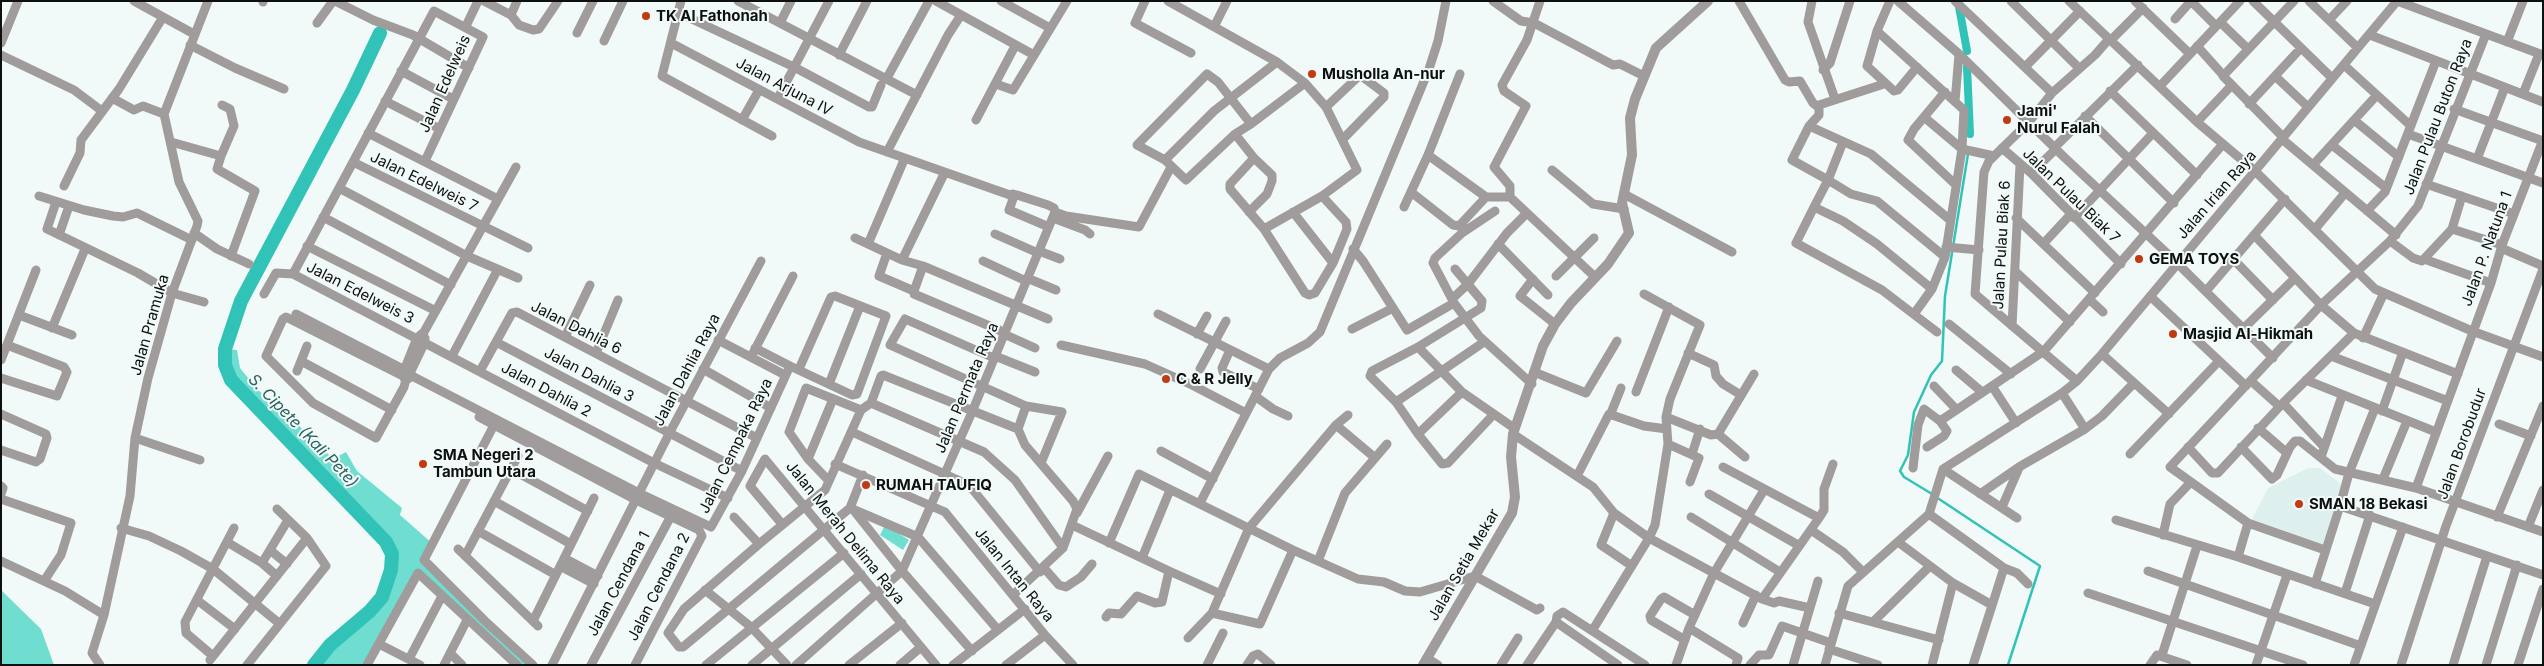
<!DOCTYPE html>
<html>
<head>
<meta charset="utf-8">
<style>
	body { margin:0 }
	#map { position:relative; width:2544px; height:666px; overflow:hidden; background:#f1faf9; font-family:Inter,sans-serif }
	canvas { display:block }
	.frame { position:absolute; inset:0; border:2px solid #0d100f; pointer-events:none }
</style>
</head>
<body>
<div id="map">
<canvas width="2544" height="666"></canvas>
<div class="frame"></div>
</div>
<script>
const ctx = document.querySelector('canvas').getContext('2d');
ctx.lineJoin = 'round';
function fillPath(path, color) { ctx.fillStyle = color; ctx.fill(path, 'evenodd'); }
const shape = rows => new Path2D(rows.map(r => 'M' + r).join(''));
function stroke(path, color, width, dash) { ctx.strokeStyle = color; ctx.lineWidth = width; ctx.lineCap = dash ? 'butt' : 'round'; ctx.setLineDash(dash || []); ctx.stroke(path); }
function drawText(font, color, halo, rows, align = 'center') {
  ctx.font = font + ' Inter,sans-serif'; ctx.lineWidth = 4; ctx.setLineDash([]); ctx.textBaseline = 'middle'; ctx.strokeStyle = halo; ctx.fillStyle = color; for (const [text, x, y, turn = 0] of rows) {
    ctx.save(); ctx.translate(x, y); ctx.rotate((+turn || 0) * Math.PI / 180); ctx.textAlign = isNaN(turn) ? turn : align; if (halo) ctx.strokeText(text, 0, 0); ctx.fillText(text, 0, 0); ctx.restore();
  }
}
const built = shape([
	[2308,468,2320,468,2344,486,2323,545,2252,519,2268,488]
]);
const green = shape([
	[225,349,237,350,240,368,258,390,287,414,333,459,346,452,357,471,402,508,400,515,433,544,425,560,533,665,517,665,418,574,366,665,315,665,330,645,364,616,382,597,391,570,392,554,386,542,231,380,225,365],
	[885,525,909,540,903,550,880,535],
	[1,590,41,629,54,665,1,665]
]);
const stream = shape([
	[1932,494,1904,477,1900,471,1908,455,1914,412,1931,375,1942,361,1945,296,1968,154],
	[1936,497,2040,566,2008,665]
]);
const canal = shape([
	[1958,1,1967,51],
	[1967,67,1970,134]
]);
const river = shape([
	[314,665,330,645,370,611,382,597,391,570,392,554,386,542,231,380,225,365,225,349,241,301,353,90,380,33]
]);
const minor = shape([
	[134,1,194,34],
	[335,1,373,20,413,35,469,68],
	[484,1,511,15,519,25,533,30,539,29,558,1],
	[681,1,662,76,772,136],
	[738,1,917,95],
	[936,1,1034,55],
	[1001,1,1050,28],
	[1145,1,1135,23,1191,53],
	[1168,1,1277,62,1305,83,1326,107,1357,170,1322,196,1264,229],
	[1493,1,1521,21,1534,23],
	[1739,1,1785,80,1789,82,1800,81,1813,103,1818,107],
	[1812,1,1808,22,1835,99],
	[1890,1,1877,31,1867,66,1894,91,1898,90,1917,67],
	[1898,1,1959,54,2064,157,2171,257,2273,358],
	[1955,1,2052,93],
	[2011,1,2079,68],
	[2069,1,2197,122,2255,171,2375,289,2472,331,2543,357],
	[2135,1,2190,54],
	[2191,1,2216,26],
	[2253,1,2332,78],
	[2309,1,2358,48],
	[2397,1,2543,55],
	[263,2,263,1],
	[679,13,794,67,869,107,872,107,881,85],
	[511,15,517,1],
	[2175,19,2191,1],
	[2329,20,2347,1],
	[2220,22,2248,49],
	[317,23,333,1],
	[780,23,791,1],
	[1534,23,1613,65,1620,64,1644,76],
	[1215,25,1227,1],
	[466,26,478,1],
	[1877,31,1964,110,1962,149,1945,257,1932,289,1877,244,1843,221,1814,207,1828,180,1792,160,1809,126,1819,115,1819,105,1884,84],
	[577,33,593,1],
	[2370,35,2543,102],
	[2111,40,2143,8],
	[604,41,623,1],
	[2507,42,2523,1],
	[1,43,18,1],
	[671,43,859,142,1010,195,1013,199,1009,210,1049,227],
	[190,45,235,68,284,89],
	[2197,46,2223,75],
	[1,55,74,90,102,111],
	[839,55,867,1],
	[2344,65,2411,126],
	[2025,67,2080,11],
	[1823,70,1830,63,1850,1],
	[401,71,453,99],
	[2275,76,2308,107],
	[887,78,929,1],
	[996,84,1013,90,1067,1],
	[2160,86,2240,1],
	[2110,91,2197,175],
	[1945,92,1914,129,1908,140,1956,185],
	[2523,94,2539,54],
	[112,98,134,110,143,106,164,114],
	[778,98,829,1],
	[385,101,440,129],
	[1955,102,1959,54],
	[2249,104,2301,48],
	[1326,107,1360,75,1384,93,1384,97,1343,139],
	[2454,109,2543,141],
	[2085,116,2174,203],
	[1924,117,1962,149],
	[742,120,759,90],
	[976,120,1015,46],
	[2354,120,2399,157],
	[2197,122,2231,86],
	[1251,124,1218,82,1207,74,1137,145,1165,160,1186,180,1235,134,1251,124,1305,83],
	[1809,126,1871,154,1950,220],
	[368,133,498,199],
	[1235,134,1254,158,1230,184,1230,189,1264,229,1305,293,1309,295,1315,293,1333,263,1347,229,1346,222,1322,196],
	[2408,134,2543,183],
	[2283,137,2223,76,2294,1],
	[2282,139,2396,235],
	[171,142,221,156,217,169,255,191,231,256],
	[1843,142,1828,180,1851,194,1877,201,1945,257],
	[2332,145,2386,188],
	[2055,147,2138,65],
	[2002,148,2031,173,2121,264],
	[1962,149,1994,156],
	[887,152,948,35,961,15],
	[1428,155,1460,74],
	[221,156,234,126,230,109,222,105],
	[2477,159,2505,87],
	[1165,160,1214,111,1277,62],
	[425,161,483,37,434,11,293,274,654,463,728,498],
	[353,162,528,248],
	[2313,165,2377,95],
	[1552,170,1593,204,1624,209],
	[2031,173,2056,149],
	[2426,184,2514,214],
	[64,186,80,153,81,140,119,89,163,17],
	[339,188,467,256,518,278],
	[1411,192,1453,225,1459,226,1486,197],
	[1624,194,1732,252],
	[39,196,84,210,113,216,123,217,137,213,192,240],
	[1012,197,1013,194,1017,195,1048,205,1054,208,1055,212,1066,216,1139,227,1171,167],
	[1510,197,1510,186,1494,167,1526,106,1504,91,1502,85,1527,40,1540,1],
	[56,202,47,229,138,273,172,293,204,302],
	[1404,207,1428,155,1486,197,1510,197,1595,277],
	[1814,207,1796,243,1882,290,1937,332],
	[1495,211,1462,233,1435,258,1433,263,1454,303,1479,336,1532,384],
	[2367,211,2385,192,2436,61],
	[1249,212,1267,194,1272,181,1272,175,1254,158],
	[1293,212,1333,263],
	[323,217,451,285],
	[1053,218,1085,230,1090,234],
	[2016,218,2095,293],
	[2074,218,2153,133],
	[2315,229,2345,193],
	[2452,229,2502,245],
	[194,233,217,249,249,264],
	[995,234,1038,253],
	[59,235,69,206],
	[2255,236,2321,305,2354,333,2458,374],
	[855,238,902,260,923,266,1048,319],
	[2390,241,2413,258,2422,261,2452,229,2462,196],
	[2044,243,2070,215],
	[868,244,904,160],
	[1498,244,1548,295],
	[307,246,436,311],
	[1946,247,1979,250],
	[2501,248,2543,266],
	[1353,249,1363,261,1407,330,1454,303],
	[1039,251,1060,259],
	[887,253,879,276,914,291],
	[2424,259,2491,283],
	[902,260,945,172],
	[2234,260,2273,300],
	[983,261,1026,281],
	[923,266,914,291,914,294,999,330,1004,334,1035,348],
	[1455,269,1482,301,1481,308,1418,347,1372,371,1370,376,1396,402,1418,434,1442,464,1448,463,1493,415],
	[2016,272,2070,322],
	[1556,276,1594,238],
	[1027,278,1056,290],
	[1533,279,1520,296,1555,324],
	[2206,291,2285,199],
	[264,294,276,273,293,274],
	[2150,296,2246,386],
	[1452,299,1468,284,1507,233,1526,214],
	[2089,299,2103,312],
	[296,314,403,369],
	[1158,314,1269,369],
	[1914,314,1932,289],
	[19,315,72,335],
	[1949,324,2011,374],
	[2012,326,2020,165],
	[52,328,85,249],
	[1352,329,1393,308],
	[2243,329,2295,278],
	[1197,334,1207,316],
	[565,337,590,285],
	[2363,338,2383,295],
	[718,340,785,375],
	[496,342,742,471],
	[1061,345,1145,364,1192,385,1246,413],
	[1418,347,1462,392,1514,428],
	[755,348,790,366],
	[1230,350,1222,368,1223,372,1259,389],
	[596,353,618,300],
	[1688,353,1714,365,1716,376,1723,384,1741,395],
	[2102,354,2169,414],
	[452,356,498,269],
	[995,356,1035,372],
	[2331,356,2448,401],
	[751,357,793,276],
	[994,358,905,319,890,345,1026,406,1018,429],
	[1,360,36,270],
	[301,361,392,410],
	[405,368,417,338,424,332,516,167],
	[703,369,771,408],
	[1200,369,1226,321],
	[1956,370,1982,392],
	[297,371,307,346],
	[411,371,425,342,425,338],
	[480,371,512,313,517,312,757,438],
	[1534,372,1586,393,1617,341],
	[401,375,286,317,283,319,266,356,313,403,376,438,404,387,406,379],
	[412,376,408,379,404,378,401,371,405,368,410,369,412,376,639,493,711,527,742,471,790,366,852,395,857,394,886,316,835,296,831,297,799,369],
	[1,378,57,396,67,372,64,367,7,345],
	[2306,380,2436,432],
	[2077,381,1975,294,1984,172,1989,161,2029,122,2052,93,2095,55,2109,39],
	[2251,381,2279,406],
	[829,384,860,306],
	[1934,386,1956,409],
	[1992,386,2016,423],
	[1636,392,1669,307],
	[2062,393,2085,429],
	[1255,396,1273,409,1288,416],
	[1396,402,1484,342],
	[871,403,984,452,1015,480,1063,548],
	[2283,403,2324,447],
	[1026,406,1062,412,1041,463],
	[861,410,825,490,759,544,684,609,668,633,679,647,683,647,850,508,863,475],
	[2382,411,2403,352],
	[1611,413,1621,388],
	[1,414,46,434,47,438,40,459,36,462,1,450],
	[479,417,636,500,699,530,702,536,635,665],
	[1666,417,1711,435,1718,434,1754,374],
	[1940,421,2044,351,2223,144],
	[2499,424,2531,436],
	[494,425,424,560,485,621,533,665],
	[1336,425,1374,457],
	[2258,428,2287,453],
	[852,432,969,485,1040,572],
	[1418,434,1462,392],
	[1513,434,1593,487,1614,513,1649,538,1762,599,1819,518,1723,467],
	[1718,434,1745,457],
	[135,438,200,460],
	[1668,444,1699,458,1690,482],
	[2188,447,2212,473,2218,473,2283,403,2354,333],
	[2241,447,2272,479,2277,475,2290,447,2295,441,2300,441,2335,469,2416,488,2543,532],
	[1161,451,1213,479],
	[1692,454,1700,429],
	[2130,454,2219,361],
	[2321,457,2342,396],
	[808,459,833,399],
	[835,464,945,512,1045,635,1073,665],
	[1913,468,1918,425,1924,409,1940,421,1947,431,1944,436,1927,447],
	[511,469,588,511],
	[1943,469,2017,518],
	[1577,476,1609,414,1644,426,1667,429],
	[2383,479,2407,421],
	[829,481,808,459,789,432,806,388,861,410,871,403,881,376,883,375,1018,429,1025,445,1073,501,1077,509,1063,548,1013,595],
	[1,486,3,488,1,494],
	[2416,488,2491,283,2502,245,2543,140],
	[1709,494,1798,545],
	[1980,494,2019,467,2085,429,2102,416,2134,383],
	[1,499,71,523,61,555,44,581],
	[494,501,571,544],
	[1200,503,1269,369,1280,358,1308,343,1320,332,1429,69,1438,41,1446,1],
	[2340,506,2349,473,2375,408],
	[2002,507,2019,468],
	[850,508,918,537,998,630],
	[855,512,902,571,972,651],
	[1077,513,1108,456],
	[1614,513,1601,545,1632,566],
	[1929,514,2004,568,2017,573,2028,584],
	[734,517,759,544],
	[1691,517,1780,572],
	[2497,517,2543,406],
	[1819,518,1824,510,1824,489,1833,464],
	[2116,520,2238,557,2375,604],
	[782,524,750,486,765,459,936,665],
	[1072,525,1169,571,1162,602,1155,603,1137,596,1121,614,1109,613,1106,617],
	[2528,527,2543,490],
	[121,528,149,536,181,551,213,569,280,624],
	[1811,530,1843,552,1863,572],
	[478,531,556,575],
	[2163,535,2170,504,2190,483],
	[227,542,262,563,277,576],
	[1898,542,1953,583,1992,605],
	[1109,543,1139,474,1293,550,1358,579,1384,582,1405,591,1420,592,1475,576,1537,610,1540,608],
	[458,549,538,626],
	[270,550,287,564],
	[2325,550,2248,523,2170,467,2321,305,2390,241,2418,206,2486,34],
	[465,556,518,456],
	[2238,557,2248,523],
	[564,558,598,576],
	[1142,558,1170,490],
	[1,561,65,591,104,615],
	[1318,561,1345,493,1387,444],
	[262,563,288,520],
	[560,566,594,584],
	[1044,568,1059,585,1066,587,1081,577,1092,564],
	[1169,571,1221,594],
	[2148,571,2361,646],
	[2315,584,2340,506,2543,575],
	[705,590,751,627,787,665],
	[2088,593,2303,665],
	[2345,593,2370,515],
	[1762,599,1774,603,1779,601,1810,608],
	[197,600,235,629],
	[1212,613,1260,624,1293,550],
	[1839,613,1939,640],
	[533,621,594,498],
	[1874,621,1929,567],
	[1556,622,1618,665],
	[1743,623,1756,595],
	[1689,628,1738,658,1736,665],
	[1592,631,1649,538,1655,525,1668,444,1666,417,1670,399,1700,325,1644,294],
	[1188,638,1212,613,1249,528,1336,425,1348,415],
	[1685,640,1651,620,1650,616,1661,599,1664,597,1695,615],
	[379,644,420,665],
	[1829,649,1878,665],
	[450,653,462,665],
	[2162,655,2197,546],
	[213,656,186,633,185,622,234,528],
	[1427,658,1438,665],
	[409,659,442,596],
	[210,660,307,538],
	[100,665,92,653,104,615,130,496,135,438,148,378,172,293,197,226,198,221,179,182,164,114,208,1],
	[247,665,326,566,307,538,277,509],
	[367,665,418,573,517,665],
	[444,665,467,620],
	[552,665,670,432,761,261],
	[591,665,671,516],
	[706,665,844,553],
	[752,665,861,574],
	[796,665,902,571,972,412,1055,212],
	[849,665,902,623],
	[900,665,921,647],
	[953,665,1025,609],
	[1006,665,1045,635],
	[1207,665,1223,633],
	[1247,665,1253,656,1258,654,1271,665],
	[1501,665,1518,638],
	[1527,665,1556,622,1557,616,1563,612,1645,665],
	[1676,665,1689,628,1714,573,1764,490],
	[1750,665,1759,655,1769,655,1782,626,1831,643],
	[1793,665,1818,581],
	[1825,665,1848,586,1929,514,1943,469,2062,393,2077,381,2102,354,2397,1],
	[1932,665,1953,583],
	[1973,665,2004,568],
	[2150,665,2157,655,2187,665],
	[2256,665,2287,575],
	[2354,665,2403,527],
	[2401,665,2446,526,2543,269],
	[2453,665,2487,556],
	[2486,665,2517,565],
	[2518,665,2543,589]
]);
const tertiary = shape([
	[1423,665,1512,513,1515,497,1511,457,1513,434,1543,346,1555,324,1571,303,1608,264,1629,233,1622,203,1632,155,1630,118,1635,99,1656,48,1708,1]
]);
const markers = [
	[646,16,5,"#c23912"],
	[1312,74,5,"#c23912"],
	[2007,120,5,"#c23912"],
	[2139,259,5,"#c23912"],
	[2173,334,5,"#c23912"],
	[1166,379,5,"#c23912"],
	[423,464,5,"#c23912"],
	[866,485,5,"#c23912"],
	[2299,504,5,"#c23912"]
];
const poiNames = [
	["TK Al Fathonah",656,16],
	["Musholla An-nur",1322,74],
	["Jami'",2017,111],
	["Nurul Falah",2017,128],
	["GEMA TOYS",2149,259],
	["Masjid Al-Hikmah",2183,334],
	["C & R Jelly",1176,379],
	["SMA Negeri 2",433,455],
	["Tambun Utara",433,472],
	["RUMAH TAUFIQ",876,485],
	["SMAN 18 Bekasi",2309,504]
];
const streetNames = [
	["Jalan Edelweis",445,84,-66],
	["Jalan Arjuna IV",784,87,28],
	["Jalan Pulau Buton Raya",2438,117,-69],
	["Jalan Edelweis 7",424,182,26],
	["Jalan Irian Raya",2217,195,-49],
	["Jalan Pulau Biak 7",2071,196,44],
	["Jalan Pulau Biak 6",2002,245,-87],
	["Jalan P. Natuna 1",2487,249,-70],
	["Jalan Edelweis 3",360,293,27],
	["Jalan Pramuka",150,325,-74],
	["Jalan Dahlia 6",576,328,27],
	["Jalan Dahlia Raya",687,370,-62],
	["Jalan Dahlia 3",589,375,28],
	["Jalan Permata Raya",967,388,-67],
	["Jalan Dahlia 2",546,390,28],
	["Jalan Borobudur",2462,444,-70],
	["Jalan Cempaka Raya",736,446,-64],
	["Jalan Merah Delima Raya",845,533,51],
	["Jalan Setia Mekar",1464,565,-60],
	["Jalan Intan Raya",1014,575,51],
	["Jalan Cendana 1",619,584,-62],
	["Jalan Cendana 2",659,587,-63]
];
const waterNames = [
	["S. Cipete (Kali Pete)",303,431,46]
];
fillPath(built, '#def0ed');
fillPath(green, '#70ddd1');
stroke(stream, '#31c3b7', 2.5);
stroke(canal, '#31c3b7', 8);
stroke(river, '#31c3b7', 14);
stroke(minor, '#9f9c9b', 9);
stroke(tertiary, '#9f9c9b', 10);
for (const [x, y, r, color] of markers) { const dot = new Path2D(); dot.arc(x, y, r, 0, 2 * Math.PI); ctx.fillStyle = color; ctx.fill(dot); stroke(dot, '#f1faf9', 2); }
drawText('bold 15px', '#0d100f', '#f1faf9', poiNames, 'left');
drawText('15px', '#0d100f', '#f1faf9', streetNames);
drawText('italic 16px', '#2a625d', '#f1faf9', waterNames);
</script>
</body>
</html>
